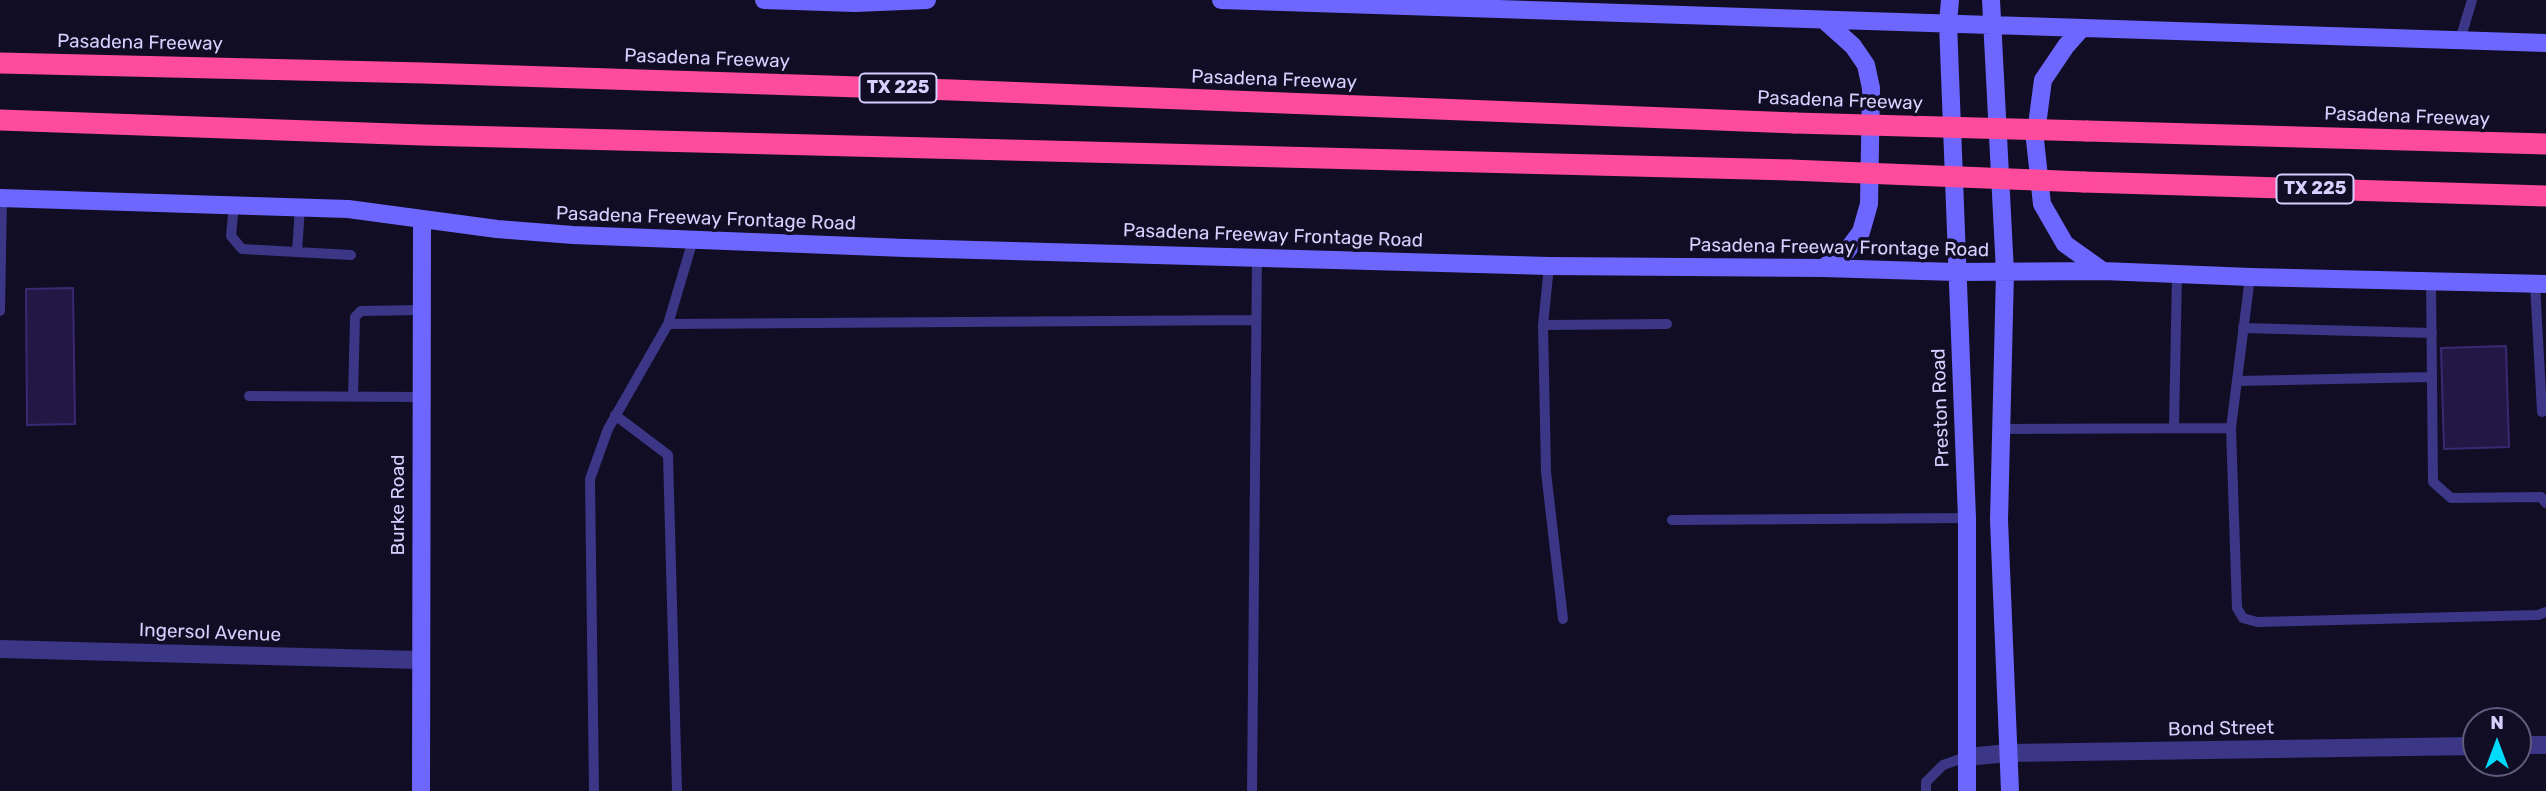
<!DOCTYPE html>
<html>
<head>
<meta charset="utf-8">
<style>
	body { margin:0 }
	#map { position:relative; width:2546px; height:791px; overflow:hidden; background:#110d24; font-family:Rubik,sans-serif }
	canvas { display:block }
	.north { position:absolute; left:2462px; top:707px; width:70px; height:70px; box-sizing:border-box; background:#110d24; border:2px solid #605b7c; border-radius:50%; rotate:0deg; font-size:19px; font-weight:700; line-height:28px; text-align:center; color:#d6d0ff }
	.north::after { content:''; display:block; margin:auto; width:24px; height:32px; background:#00dbfb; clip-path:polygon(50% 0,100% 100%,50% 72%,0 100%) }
</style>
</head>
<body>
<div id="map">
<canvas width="2546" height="791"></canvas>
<div class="north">N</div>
</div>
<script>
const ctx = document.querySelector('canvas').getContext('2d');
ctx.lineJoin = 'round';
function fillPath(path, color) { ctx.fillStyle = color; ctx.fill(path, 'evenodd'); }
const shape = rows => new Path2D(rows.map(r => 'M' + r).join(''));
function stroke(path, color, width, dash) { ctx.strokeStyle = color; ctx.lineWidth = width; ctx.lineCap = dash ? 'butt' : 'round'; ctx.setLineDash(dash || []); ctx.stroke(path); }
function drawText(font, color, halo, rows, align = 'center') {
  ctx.font = font + ' Rubik,sans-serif'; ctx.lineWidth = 7; ctx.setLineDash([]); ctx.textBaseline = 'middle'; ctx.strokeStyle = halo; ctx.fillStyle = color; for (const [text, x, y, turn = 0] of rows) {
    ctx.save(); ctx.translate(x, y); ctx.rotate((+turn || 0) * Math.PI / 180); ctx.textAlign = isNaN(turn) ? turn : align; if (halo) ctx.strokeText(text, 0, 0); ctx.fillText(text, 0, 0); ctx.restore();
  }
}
const building = shape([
	[73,288,75,424,27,425,26,289,73,288],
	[2506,346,2509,447,2444,449,2441,348,2506,346]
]);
const lane = shape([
	[2460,40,2472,0],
	[234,204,231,236,242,249,351,255],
	[297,252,300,207],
	[1549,266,1543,325,1546,472,1563,619],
	[2250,277,2231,428,2237,608,2243,618,2257,622,2538,615,2546,612],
	[2431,282,2433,482,2451,498,2541,497,2546,503],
	[2535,284,2542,412],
	[0,311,2,198],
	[668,324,1256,320],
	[1543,325,1667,324],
	[2243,328,2432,333],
	[2237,381,2432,377],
	[249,396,420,397],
	[353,397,355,317,361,311,421,310],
	[615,415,668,455,677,791],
	[2174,427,2177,274],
	[2000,429,2231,428],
	[1672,520,1967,518],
	[594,791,590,479,608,429,668,324,693,240],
	[1252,791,1257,257],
	[1926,791,1926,782,1943,765,1966,757]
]);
const street = shape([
	[0,649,419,660],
	[2518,745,2546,745],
	[1966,757,2009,753,2476,746]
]);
const secondary = shape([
	[764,0,855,3,927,0],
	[1221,0,2546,43],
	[1950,0,1948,23,1967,518,1967,791],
	[1991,0,2005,272,1999,520,2010,791],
	[2081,29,2066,46,2043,80,2035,140,2042,204,2065,244,2103,271],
	[0,198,348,209,497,229,573,235,905,248,1549,266,1823,268,1956,272,2103,271,2250,277,2546,284],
	[1823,268,1846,252,1861,232,1869,204,1871,88,1866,65,1853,46,1824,20],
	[421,791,422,219]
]);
const highway = shape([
	[0,63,424,73,952,90,1795,123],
	[0,120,422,135,1790,170],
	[2087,131,2546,144],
	[2084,182,2546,196]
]);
const highwayBridge = shape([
	[1795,123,2087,131],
	[1790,170,2084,182]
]);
const shields = [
	[898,88,77],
	[2315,189,77]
];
const shieldNames = [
	["TX 225",898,88],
	["TX 225",2315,189]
];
const streetNames = [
	["Pasadena Freeway",140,43,1],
	["Pasadena Freeway",707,59,2],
	["Pasadena Freeway",1274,80,2],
	["Pasadena Freeway",1840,101,2],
	["Pasadena Freeway",2407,117,2],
	["Pasadena Freeway Frontage Road",706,219,2],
	["Pasadena Freeway Frontage Road",1273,236,2],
	["Pasadena Freeway Frontage Road",1839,248,1],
	["Preston Road",1941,408,-92],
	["Burke Road",399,505,-90],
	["Ingersol Avenue",210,633,2],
	["Bond Street",2221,729,-1]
];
fillPath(building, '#231845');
stroke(building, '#3a2972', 2);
stroke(lane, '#3b3685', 10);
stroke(street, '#3b3685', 18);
stroke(secondary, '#6e67ff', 18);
stroke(highway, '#ff4b9c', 21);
stroke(highwayBridge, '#ff4b9c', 21);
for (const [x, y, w] of shields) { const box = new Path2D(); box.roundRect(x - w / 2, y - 14.5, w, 29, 5); ctx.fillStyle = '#110d24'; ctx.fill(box); stroke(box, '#d6d0ff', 2); }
drawText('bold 18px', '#d6d0ff', null, shieldNames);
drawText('19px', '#d6d0ff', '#110d24', streetNames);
</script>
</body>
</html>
